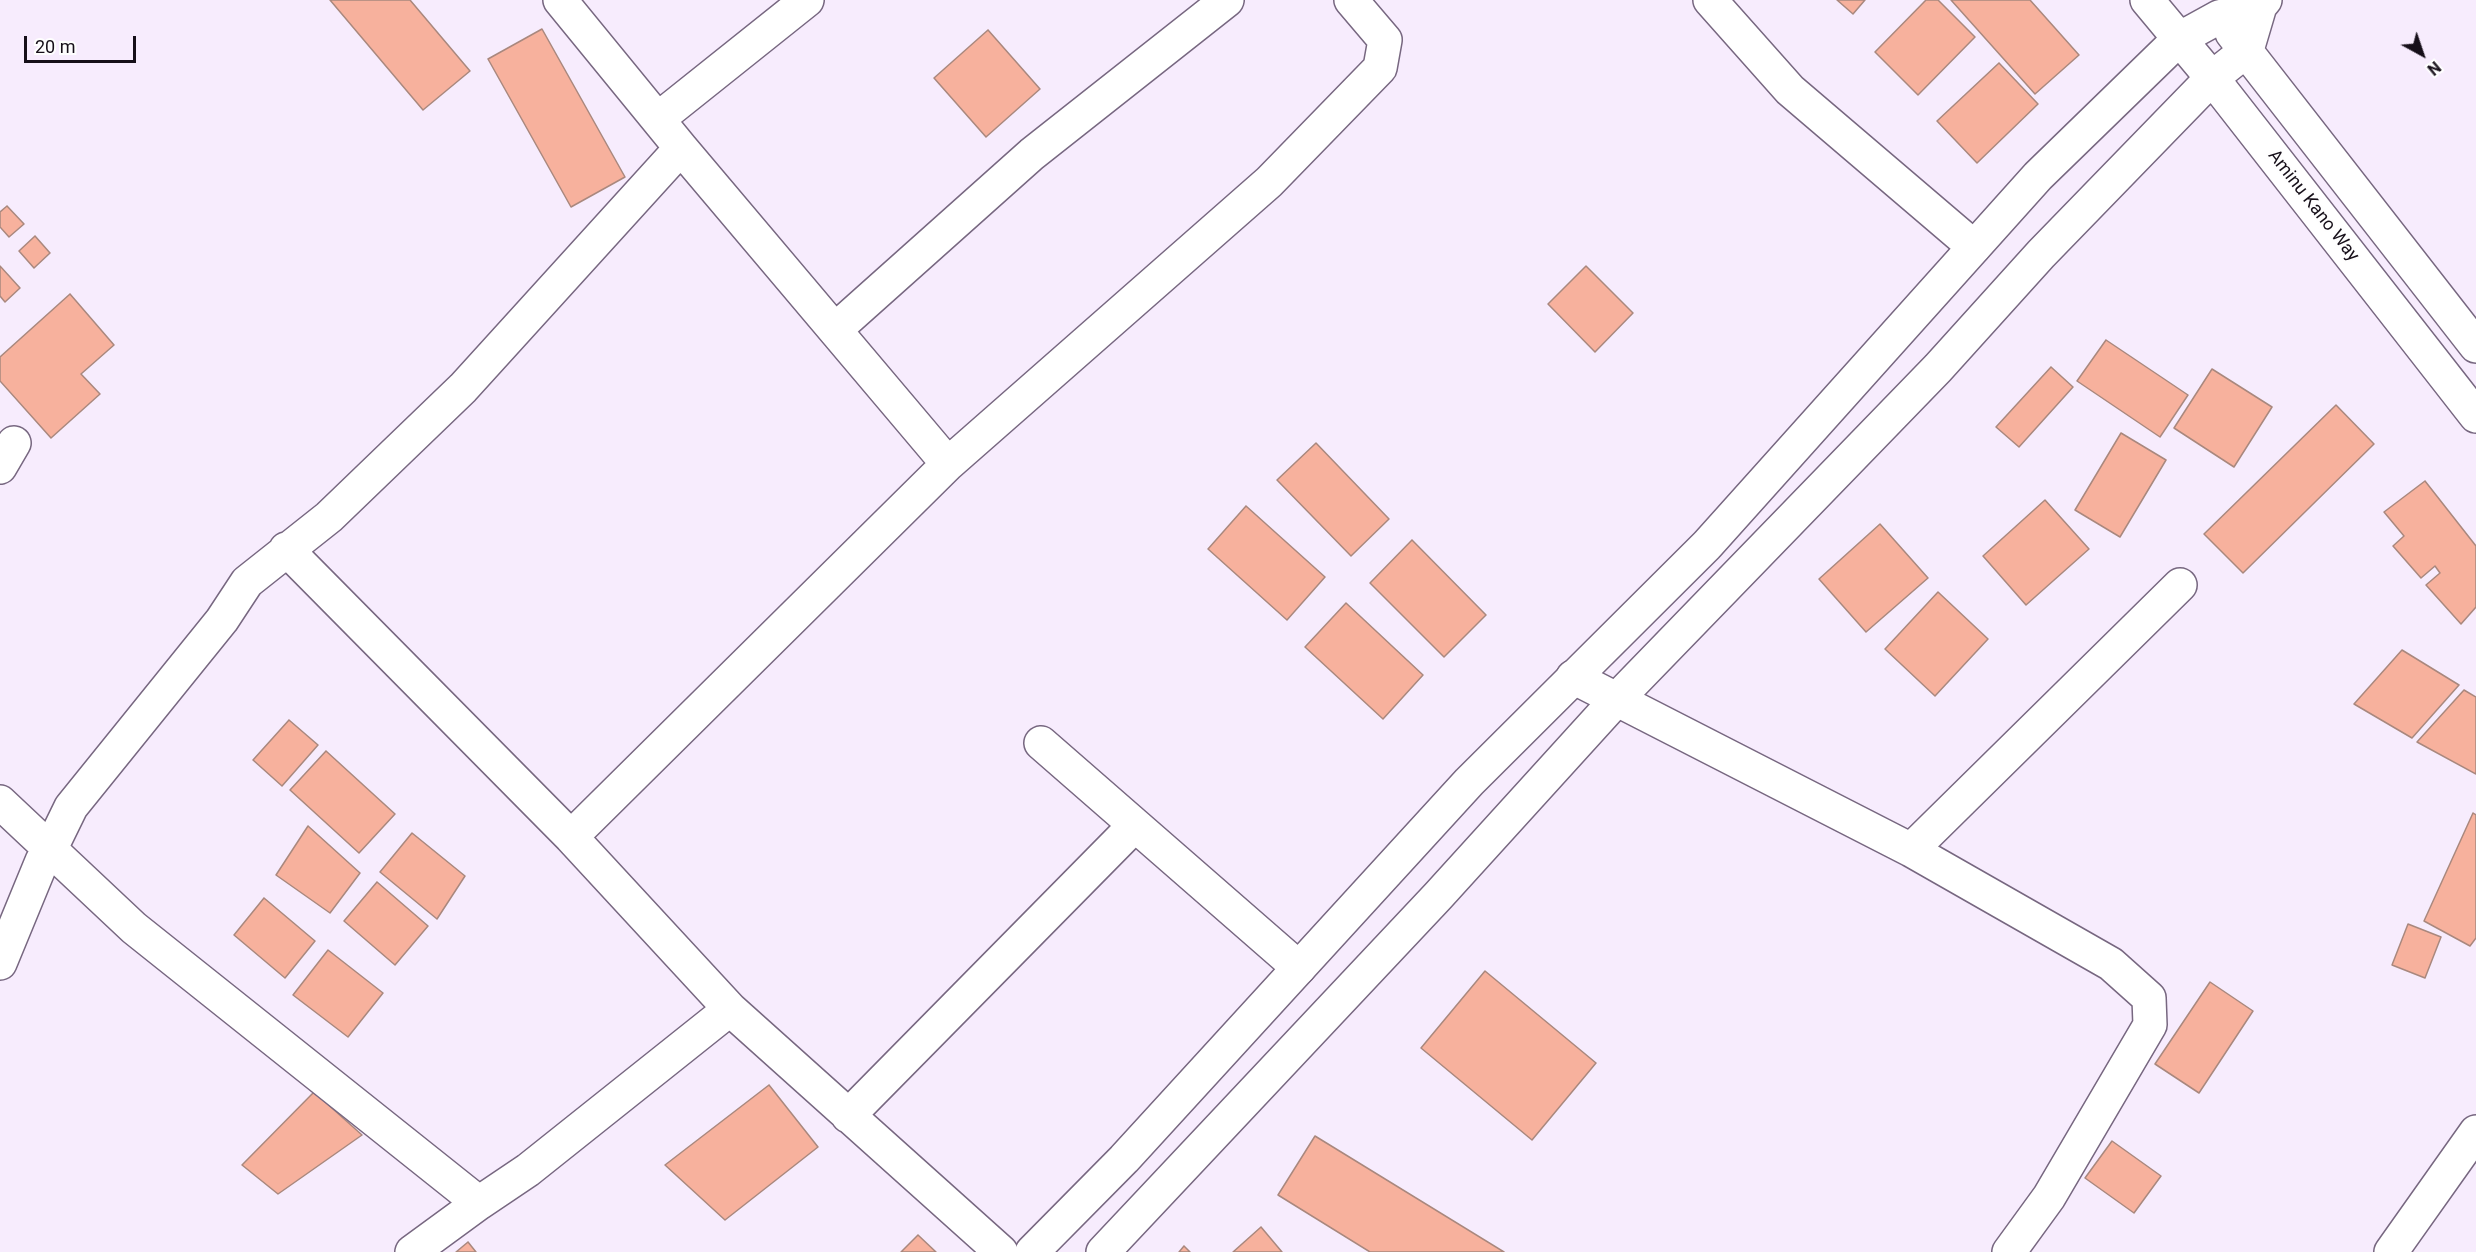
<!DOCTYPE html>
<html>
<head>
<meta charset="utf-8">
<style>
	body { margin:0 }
	#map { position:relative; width:2476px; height:1252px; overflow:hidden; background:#f7ecfd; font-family:Roboto,sans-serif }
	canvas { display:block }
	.north { position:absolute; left:2392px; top:24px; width:60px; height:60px; -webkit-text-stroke:4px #fefefe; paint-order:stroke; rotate:140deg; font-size:16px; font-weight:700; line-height:24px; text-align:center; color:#160f19 }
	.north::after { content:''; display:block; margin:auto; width:21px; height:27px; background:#160f19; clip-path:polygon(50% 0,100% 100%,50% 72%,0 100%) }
	.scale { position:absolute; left:24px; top:36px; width:112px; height:27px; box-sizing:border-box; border:3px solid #160f19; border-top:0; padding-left:8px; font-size:18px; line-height:21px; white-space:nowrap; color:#160f19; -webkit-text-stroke:4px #fefefe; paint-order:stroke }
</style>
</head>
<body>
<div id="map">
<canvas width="2476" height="1252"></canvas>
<div class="north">N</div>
<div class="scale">20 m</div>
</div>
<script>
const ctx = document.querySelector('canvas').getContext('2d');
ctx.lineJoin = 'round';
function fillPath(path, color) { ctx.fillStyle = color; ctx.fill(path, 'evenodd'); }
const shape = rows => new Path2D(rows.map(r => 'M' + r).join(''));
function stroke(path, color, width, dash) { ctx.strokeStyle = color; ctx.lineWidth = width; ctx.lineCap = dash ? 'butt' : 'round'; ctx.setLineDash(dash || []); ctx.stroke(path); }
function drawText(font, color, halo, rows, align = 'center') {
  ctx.font = font + ' Roboto,sans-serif'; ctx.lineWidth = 4.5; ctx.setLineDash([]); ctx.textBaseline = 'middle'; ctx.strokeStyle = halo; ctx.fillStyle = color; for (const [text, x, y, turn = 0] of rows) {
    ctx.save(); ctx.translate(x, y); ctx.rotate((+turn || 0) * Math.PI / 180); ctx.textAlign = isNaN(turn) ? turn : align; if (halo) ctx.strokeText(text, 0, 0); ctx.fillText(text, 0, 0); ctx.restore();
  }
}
const building = shape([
	[330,0,410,0,470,71,423,110,330,0],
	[1837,0,1865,0,1853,14,1837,0],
	[1926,0,1938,0,1975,37,1918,95,1875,52,1926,0],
	[1951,0,2030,0,2079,55,2035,94,1951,0],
	[542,29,625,177,571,207,488,59,542,29],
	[988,30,1040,89,986,137,934,78,988,30],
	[1999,63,2038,104,1977,163,1937,121,1999,63],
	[7,206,24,224,9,237,0,227,0,212,7,206],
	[35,236,50,253,34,268,19,251,35,236],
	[0,266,20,288,5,302,0,296,0,266],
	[1586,266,1633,313,1595,352,1548,304,1586,266],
	[70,294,114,345,81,374,100,394,51,438,0,381,0,357,70,294],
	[2106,340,2188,395,2160,437,2077,381,2106,340],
	[2051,367,2073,387,2019,447,1996,427,2051,367],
	[2212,369,2272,407,2234,467,2174,428,2212,369],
	[2336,405,2374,444,2243,573,2204,534,2336,405],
	[2121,433,2166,460,2120,537,2075,510,2121,433],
	[1316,443,1389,519,1351,556,1277,480,1316,443],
	[2425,481,2476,546,2476,607,2461,624,2426,585,2440,573,2435,566,2421,578,2393,546,2404,536,2384,512,2425,481],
	[2045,500,2089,549,2026,605,1983,556,2045,500],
	[1246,506,1325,577,1287,620,1208,549,1246,506],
	[1880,524,1928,578,1866,632,1819,579,1880,524],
	[1412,540,1486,615,1444,657,1370,583,1412,540],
	[1938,592,1988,639,1935,696,1885,649,1938,592],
	[1346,603,1423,675,1383,719,1305,647,1346,603],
	[2402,650,2459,685,2412,738,2354,704,2402,650],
	[2464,690,2476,697,2476,774,2417,742,2464,690],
	[289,720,318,745,282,786,253,760,289,720],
	[326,751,395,814,359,853,290,790,326,751],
	[2473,813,2476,815,2476,938,2470,946,2424,921,2473,813],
	[308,826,360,873,330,913,276,875,308,826],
	[412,833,465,876,437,919,380,872,412,833],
	[377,882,428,926,395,965,344,921,377,882],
	[264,898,315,941,285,978,234,935,264,898],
	[2408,924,2441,937,2425,978,2392,965,2408,924],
	[328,950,383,993,348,1037,293,995,328,950],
	[1485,971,1596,1063,1532,1140,1421,1048,1485,971],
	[2210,982,2253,1011,2199,1093,2155,1064,2210,982],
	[769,1085,818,1147,725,1220,665,1165,769,1085],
	[314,1092,362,1135,278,1194,242,1165,314,1092],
	[1315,1136,1504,1252,1370,1252,1278,1195,1315,1136],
	[2112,1141,2161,1176,2134,1213,2085,1178,2112,1141],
	[1261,1227,1282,1252,1233,1252,1261,1227],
	[918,1235,936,1252,901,1252,918,1235],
	[468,1242,476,1252,456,1252,468,1242],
	[1184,1246,1190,1252,1179,1252,1184,1246]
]);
const street = shape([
	[560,0,681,148,948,464],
	[1710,0,1790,90,1974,247],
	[658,119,807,0],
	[836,329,1032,154,1227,0],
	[0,467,14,443],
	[286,549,571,837,730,1009,1001,1252],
	[1573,677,1911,850,2111,964,2149,998,2150,1025,2049,1197,2009,1252],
	[1041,743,1299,968],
	[0,802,134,928,479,1203,528,1170,730,1009],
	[571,837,948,464,1269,182,1380,68,1385,40,1351,0],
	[1911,850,2180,585],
	[0,963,42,861,50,850,71,807,222,620,247,582,329,517,463,388,681,148],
	[848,1116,1135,825],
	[412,1252,479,1203],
	[2391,1252,2476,1132]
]);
const secondary = shape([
	[2147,0,2212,78,2476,416],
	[2232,33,2476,346],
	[1032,1252,1124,1159,1469,782,1707,545,2038,176,2179,39,2219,17,2260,6],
	[1103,1252,1438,896,1617,699,1938,368,2041,254,2212,78,2247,50,2260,6,2265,0]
]);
const streetNames = [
	["Aminu Kano Way",2313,206,52]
];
fillPath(building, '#f7b19d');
stroke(building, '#a9887e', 1.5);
stroke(street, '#776780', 36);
stroke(secondary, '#776780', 36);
stroke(street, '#fff', 33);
stroke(secondary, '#fff', 33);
drawText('18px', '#160f19', '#fefefe', streetNames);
</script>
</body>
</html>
